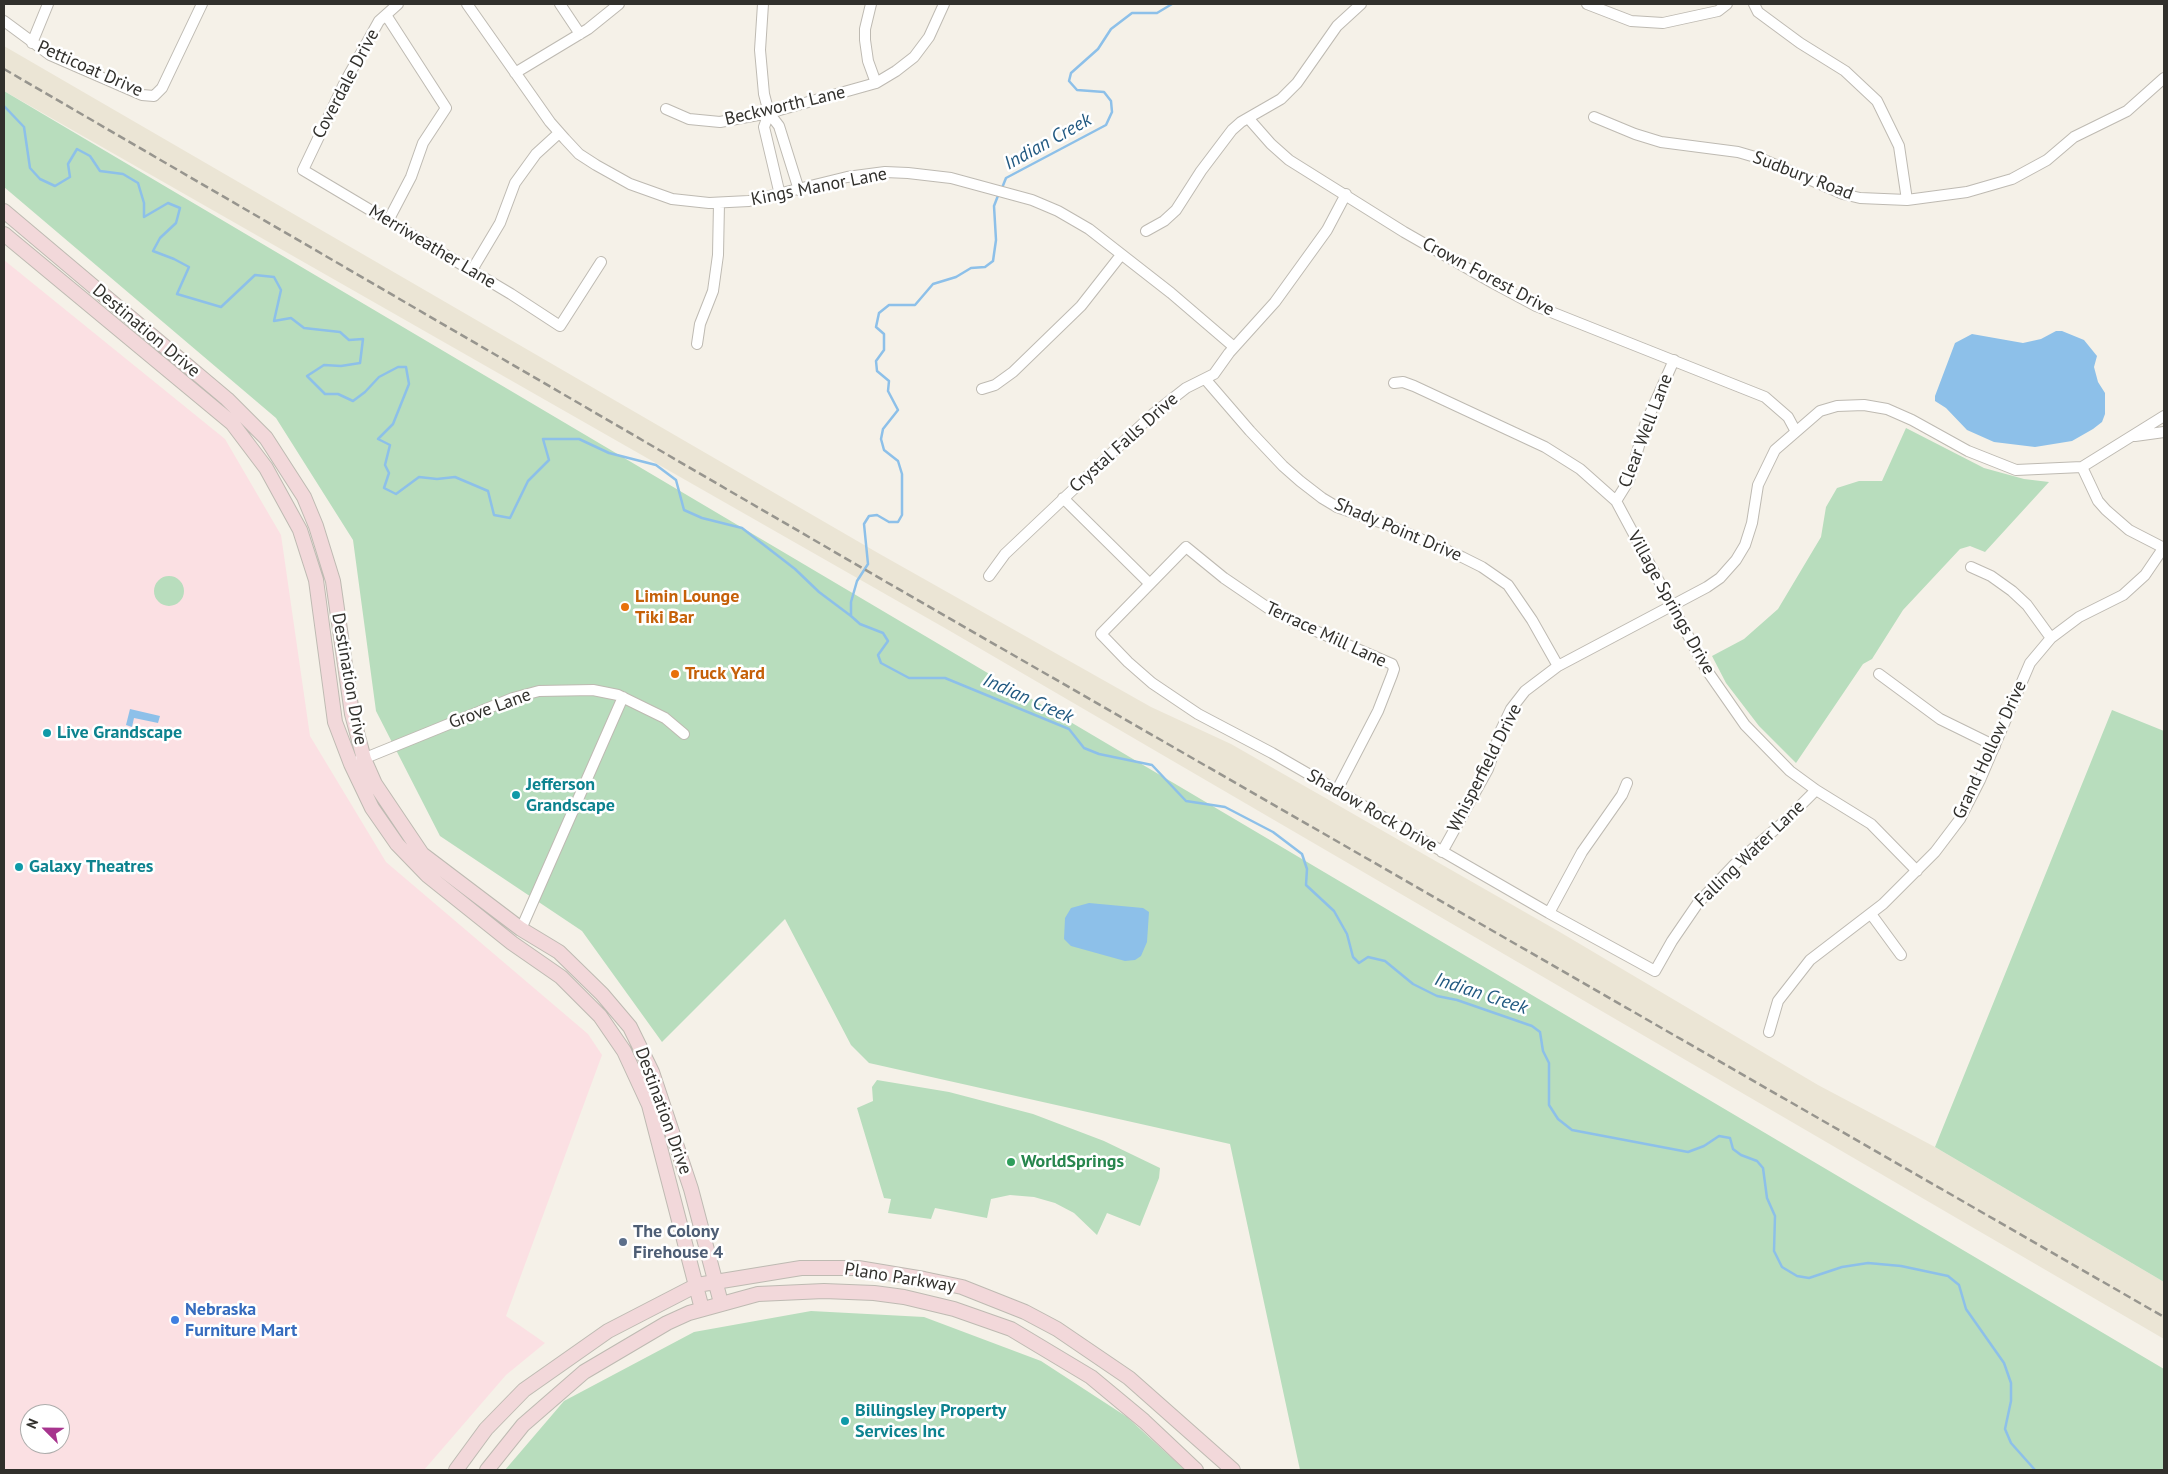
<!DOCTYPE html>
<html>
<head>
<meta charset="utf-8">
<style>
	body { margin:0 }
	#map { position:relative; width:2168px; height:1474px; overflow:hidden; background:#f5f1e8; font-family:"PT Sans",sans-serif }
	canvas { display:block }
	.frame { position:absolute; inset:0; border:5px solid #31302c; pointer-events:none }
	.north { position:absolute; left:20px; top:1404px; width:50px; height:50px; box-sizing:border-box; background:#fff; border:1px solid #adacab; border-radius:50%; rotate:293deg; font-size:14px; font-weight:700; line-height:20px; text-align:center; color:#31302c }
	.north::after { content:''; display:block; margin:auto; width:18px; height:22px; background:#a7348e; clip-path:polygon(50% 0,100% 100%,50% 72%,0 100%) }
</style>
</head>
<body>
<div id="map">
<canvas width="2168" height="1474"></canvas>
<div class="frame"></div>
<div class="north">N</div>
</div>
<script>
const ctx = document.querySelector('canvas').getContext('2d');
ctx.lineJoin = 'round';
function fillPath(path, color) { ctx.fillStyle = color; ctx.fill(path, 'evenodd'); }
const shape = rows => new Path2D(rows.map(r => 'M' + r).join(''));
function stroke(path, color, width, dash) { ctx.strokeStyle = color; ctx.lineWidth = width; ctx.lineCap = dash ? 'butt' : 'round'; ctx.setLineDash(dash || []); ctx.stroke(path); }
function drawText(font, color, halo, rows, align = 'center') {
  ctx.font = font + ' "PT Sans",sans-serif'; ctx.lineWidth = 5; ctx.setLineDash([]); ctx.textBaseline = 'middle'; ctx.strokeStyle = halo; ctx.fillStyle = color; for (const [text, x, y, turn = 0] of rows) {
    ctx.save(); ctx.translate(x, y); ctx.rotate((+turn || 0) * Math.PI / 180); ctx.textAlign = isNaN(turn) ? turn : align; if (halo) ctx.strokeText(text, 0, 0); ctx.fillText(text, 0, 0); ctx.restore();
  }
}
const commercial = shape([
	[4,260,225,439,281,535,310,736,386,862,588,1034,602,1055,506,1316,545,1343,506,1375,424,1470,4,1470],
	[30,1414,60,1414,60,1444,30,1444]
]);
const built = shape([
	[4,46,878,553,1151,707,1231,744,1558,931,1818,1085,1935,1147,2164,1282,2164,1339,950,631,4,91]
]);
const green = shape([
	[4,91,2164,1369,2164,1470,1300,1470,1230,1144,869,1063,851,1045,785,919,662,1042,582,931,440,836,376,711,353,540,276,418,4,187],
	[1906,428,1984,468,2024,479,2049,482,1985,552,1970,546,1960,549,1903,610,1872,659,1863,664,1796,763,1759,726,1726,683,1712,656,1744,639,1778,609,1821,537,1826,507,1837,488,1859,481,1882,481],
	'154 591a15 15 0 1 1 30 0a15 15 0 1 1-30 0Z',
	[2112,710,2164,731,2164,1282,1935,1147],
	[877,1080,949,1092,1033,1114,1104,1141,1160,1168,1159,1178,1140,1226,1107,1213,1097,1235,1074,1213,1055,1203,1034,1197,1010,1195,991,1199,987,1218,935,1208,931,1219,888,1213,891,1199,884,1198,857,1108,873,1101,872,1087],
	[811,1311,924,1317,1041,1361,1127,1417,1185,1470,505,1470,564,1401,694,1332]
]);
const water = shape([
	[2056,331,2062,331,2084,340,2097,356,2094,367,2098,382,2105,393,2105,414,2102,422,2093,429,2072,441,2035,447,1994,442,1967,430,1946,408,1935,401,1935,396,1955,343,1972,334,2023,343,2041,339],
	[130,709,160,716,158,723,134,718,132,727,126,725],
	[1089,903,1143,908,1149,912,1147,942,1141,956,1135,960,1125,961,1071,946,1064,939,1065,918,1071,908]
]);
const stream = shape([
	[4,106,24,127,30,168,40,179,55,186,70,177,68,164,77,149,90,156,100,171,123,174,138,183,144,203,144,217,168,203,180,208,176,223,160,238,153,251,174,259,189,267,177,294,221,307,255,275,274,277,281,290,274,321,291,318,304,328,340,332,349,340,363,339,360,363,341,366,324,365,307,376,325,394,338,394,353,401,365,392,379,377,398,367,406,367,409,384,393,424,378,439,390,445,385,465,389,473,384,488,396,494,419,477,437,479,455,477,488,491,494,515,510,518,528,481,549,460,543,439,579,439,609,453,656,465,676,480,684,510,702,518,742,528,795,569,819,592,851,616],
	[1002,188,1006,178,1106,125,1112,112,1111,101,1104,92,1077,90,1069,81,1071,73,1098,49,1111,29,1132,13,1157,13,1172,4],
	[999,193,994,206,996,240,993,261,985,267,971,268,956,277,933,284,915,305,889,305,879,313,876,327,884,334,884,350,876,361,877,371,889,381,888,391,898,410,883,429,881,439,884,450,898,461,902,474,902,515,898,522,889,522,877,515,869,516,864,524,868,564,857,581,851,602,851,616,860,624,883,633,888,641,878,655,881,663,909,678,945,678,1069,729,1084,748,1099,754,1152,765,1186,801,1225,807,1273,832,1302,854,1307,869,1306,885,1334,911,1347,934,1353,957,1359,963,1368,957,1385,961,1413,984,1437,996,1457,1000,1532,1026,1540,1032,1543,1051,1549,1063,1549,1105,1558,1119,1572,1130,1688,1152,1704,1146,1719,1136,1730,1138,1733,1149,1741,1155,1757,1161,1763,1168,1767,1198,1775,1216,1774,1251,1782,1267,1797,1276,1809,1278,1842,1267,1868,1263,1901,1266,1948,1276,1959,1285,1966,1309,2004,1363,2011,1383,2011,1401,2005,1429,2011,1443,2035,1470]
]);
const street = shape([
	[398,4,379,21,345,82,303,170,511,294,560,326,601,262],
	[467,4,550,122,565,139,579,154,596,165,630,184,672,199,709,203,749,201,847,177,885,172,908,173,951,178,1032,200,1058,211,1089,229,1171,293,1234,347],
	[560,4,580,34],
	[763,4,760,50,764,94,769,113,779,126,799,190],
	[871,4,865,29,865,40,868,61,876,83],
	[1587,4,1631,21,1663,23,1718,11,1727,4],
	[1754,4,1758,12,1800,43,1845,71,1877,101,1899,146,1907,200],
	[386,15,446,108,423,143,411,177,388,221],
	[4,21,50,55,142,95,154,96,162,88,202,4],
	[32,43,48,4],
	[515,73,588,29,619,4],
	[666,109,689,119,720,122,769,113,876,83,896,71,914,57,929,37,944,4],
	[769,113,764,127,780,195],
	[1594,117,1635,134,1661,142,1738,152,1762,159,1843,194,1860,198,1907,200,1967,192,2012,179,2047,160,2074,137,2127,111,2164,78],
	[1249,119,1271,144,1289,160,1404,232,1493,283,1536,306,1765,397,1788,417,1795,430],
	[1146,231,1164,221,1176,210,1201,171,1232,130,1241,122,1281,99,1297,83,1337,26,1361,4],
	[472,270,500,223,515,183,536,154,559,133],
	[697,344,700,324,713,291,718,255,719,203],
	[1206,380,1250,431,1283,466,1300,481,1322,498,1337,507,1388,525,1462,557,1482,567,1508,585,1532,620,1558,666],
	[1394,383,1403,382,1414,386,1545,447,1580,469,1616,501,1706,669,1745,725,1790,771,1816,790,1871,824,1917,871],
	[982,389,995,385,1013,372,1081,306,1121,255],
	[2135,436,2164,432],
	[2082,467,2098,501,2106,510,2129,530,2164,548],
	[1063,498,1149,583],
	[1616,501,1629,480,1645,425,1674,360],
	[1971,567,1991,576,2012,591,2027,605,2051,638],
	[989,576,1005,554,1153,414,1186,388,1214,374,1229,353,1275,302,1327,230,1346,194],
	[1879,674,1940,719,1995,746],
	[358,761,513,698,539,691,593,690,618,695,665,718,684,734],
	[1337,790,1378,711,1392,675,1394,669,1392,664,1295,622,1268,608,1224,578,1186,547,1101,634,1128,662,1152,683,1198,714,1272,753,1549,913,1655,971,1672,941,1698,903,1735,864,1786,820,1816,790],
	[1442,852,1488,769,1501,730,1511,709,1525,691,1558,666,1707,587,1720,578,1736,560,1745,545,1752,523,1758,485,1775,450,1820,411,1837,406,1864,405,1887,409,1912,420,1968,451,2016,470,2082,467,2164,416],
	[1549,913,1582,852,1622,795,1627,783],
	[1871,914,1901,955],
	[521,929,623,697],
	[1769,1032,1778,1001,1810,960,1883,904,1935,852,1960,819,1980,780,2030,663,2051,638,2079,617,2123,595,2145,575,2164,547]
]);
const secondary = shape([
	[4,211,227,399,266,438,304,497,316,526,333,581,352,714,364,759,375,784,422,854,521,929,559,952,602,994,630,1027,652,1072,691,1189,721,1303],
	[4,234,232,423,266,468,300,530,316,580,335,722,351,764,372,808,397,844,427,875,512,943,561,977,600,1016,624,1051,649,1105,702,1309],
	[456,1470,486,1429,524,1390,608,1331,697,1285,801,1268,858,1268,924,1279,962,1287,1025,1312,1057,1329,1129,1378,1233,1470],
	[487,1470,523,1425,584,1372,667,1323,689,1313,758,1294,824,1291,874,1293,904,1297,954,1309,1011,1329,1091,1377,1144,1421,1196,1470]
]);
const rail = shape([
	[4,69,888,583,2164,1317]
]);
const markers = [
	[625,607,5,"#e8710a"],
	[675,674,5,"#e8710a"],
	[47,733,5,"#0f9aa8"],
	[516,795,5,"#0f9aa8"],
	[19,867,5,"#0f9aa8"],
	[1011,1162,5,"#2e9e5b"],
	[623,1242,5,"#5c6f8a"],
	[175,1320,5,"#3f7fe0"],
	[845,1421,5,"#0f9aa8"]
];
const streetNames = [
	["Petticoat Drive",90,69,24],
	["Coverdale Drive",346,84,-62],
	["Beckworth Lane",785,106,-13],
	["Sudbury Road",1803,176,21],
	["Kings Manor Lane",819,187,-11],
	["Merriweather Lane",432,247,31],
	["Crown Forest Drive",1488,277,28],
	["Destination Drive",146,331,40],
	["Clear Well Lane",1646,431,-69],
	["Crystal Falls Drive",1124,443,-42],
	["Shady Point Drive",1398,530,23],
	["Village Springs Drive",1671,603,61],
	["Terrace Mill Lane",1326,635,25],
	["Destination Drive",349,679,80],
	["Grove Lane",490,709,-20],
	["Grand Hollow Drive",1990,750,-65],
	["Whisperfield Drive",1485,768,-63],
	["Shadow Rock Drive",1372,811,30],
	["Falling Water Lane",1750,854,-44],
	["Destination Drive",663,1111,70],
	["Plano Parkway",900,1278,9]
];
const foodNames = [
	["Limin Lounge",635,597],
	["Tiki Bar",635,618],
	["Truck Yard",685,674]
];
const cultureNames = [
	["Live Grandscape",57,733],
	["Jefferson",526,785],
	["Grandscape",526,806],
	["Galaxy Theatres",29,867],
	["Billingsley Property",855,1411],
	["Services Inc",855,1432]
];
const leisureNames = [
	["WorldSprings",1021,1162]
];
const serviceNames = [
	["The Colony",633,1232],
	["Firehouse 4",633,1253]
];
const shopNames = [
	["Nebraska",185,1310],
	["Furniture Mart",185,1331]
];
const waterNames = [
	["Indian Creek",1048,142,-29],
	["Indian Creek",1028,699,24],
	["Indian Creek",1481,994,18]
];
fillPath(commercial, '#fbe0e3');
fillPath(built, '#ebe5d5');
fillPath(green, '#b8ddbd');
fillPath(water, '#8dc0e9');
stroke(stream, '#8dc0e9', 2.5);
stroke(street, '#bebab2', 12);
stroke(secondary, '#bebab2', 16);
stroke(street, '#fff', 10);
stroke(secondary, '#f2d8da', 14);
stroke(rail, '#97958e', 2.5, [8, 4]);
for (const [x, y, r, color] of markers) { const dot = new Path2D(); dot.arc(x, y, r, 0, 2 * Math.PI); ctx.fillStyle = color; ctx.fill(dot); stroke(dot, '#fff', 2); }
drawText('18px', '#31302c', '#fff', streetNames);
drawText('bold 18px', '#c56008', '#fff', foodNames, 'left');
drawText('bold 18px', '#0d838f', '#fff', cultureNames, 'left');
drawText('bold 18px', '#27864d', '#fff', leisureNames, 'left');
drawText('bold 18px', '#4e5e75', '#fff', serviceNames, 'left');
drawText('bold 18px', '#366cbe', '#fff', shopNames, 'left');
drawText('italic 19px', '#205880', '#fff', waterNames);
</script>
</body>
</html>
